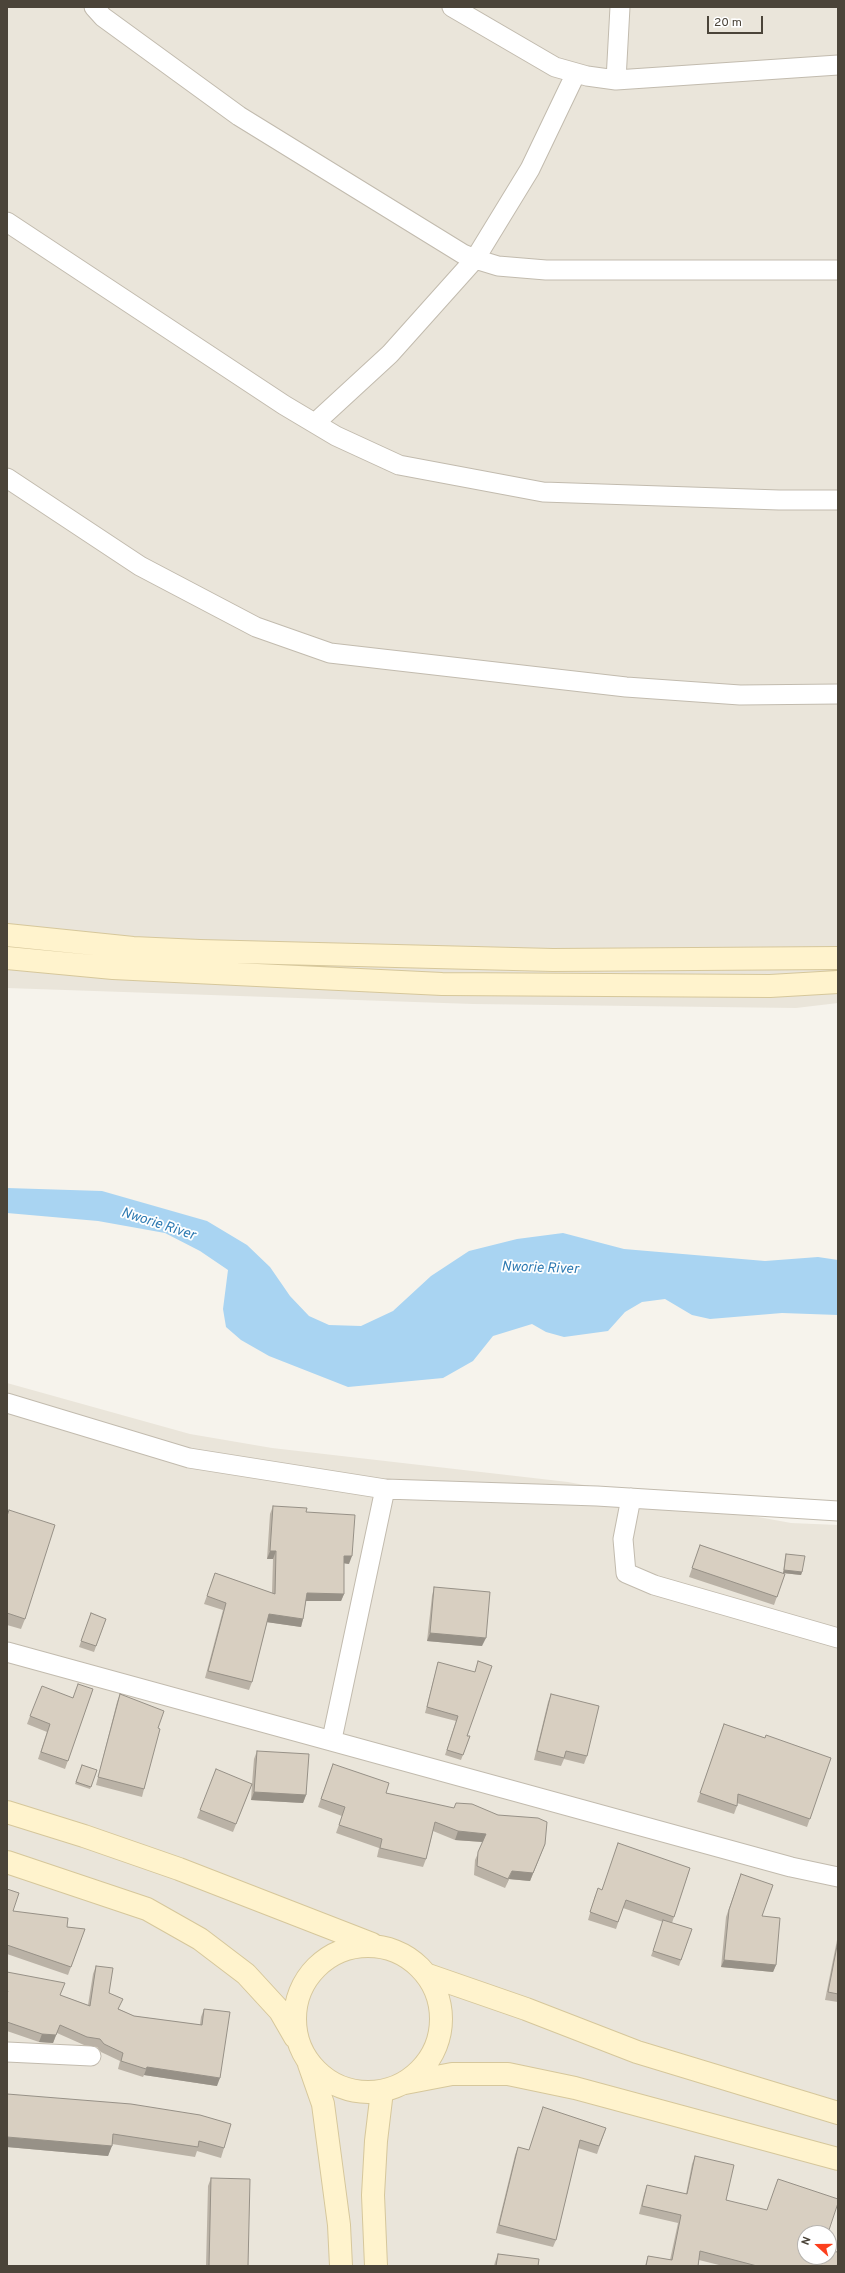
<!DOCTYPE html>
<html>
<head>
<meta charset="utf-8">
<style>
	body { margin:0 }
	#map { position:relative; width:845px; height:2273px; overflow:hidden; background:#f6f3ec; font-family:Overpass,sans-serif }
	canvas { display:block }
	.frame { position:absolute; inset:0; border:8px solid #4b4439; pointer-events:none }
	.north { position:absolute; left:797px; top:2225px; width:40px; height:40px; box-sizing:border-box; background:#fff; border:1px solid #b7b4b0; border-radius:50%; rotate:291deg; font-size:11px; font-weight:700; line-height:16px; text-align:center; color:#4b4439 }
	.north::after { content:''; display:block; margin:auto; width:14px; height:18px; background:#fc3f1d; clip-path:polygon(50% 0,100% 100%,50% 72%,0 100%) }
	.scale { position:absolute; left:707px; top:16px; width:56px; height:18px; box-sizing:border-box; border:2px solid #4b4439; border-top:0; padding-left:5px; font-size:12px; line-height:14px; white-space:nowrap; color:#4b4439; -webkit-text-stroke:3px #fff; paint-order:stroke }
</style>
</head>
<body>
<div id="map">
<canvas width="845" height="2273"></canvas>
<div class="frame"></div>
<div class="north">N</div>
<div class="scale">20 m</div>
</div>
<script>
const ctx = document.querySelector('canvas').getContext('2d');
ctx.lineJoin = 'round';
function fillPath(path, color) { ctx.fillStyle = color; ctx.fill(path, 'evenodd'); }
const shape = rows => new Path2D(rows.map(r => 'M' + r).join(''));
function stroke(path, color, width, dash) { ctx.strokeStyle = color; ctx.lineWidth = width; ctx.lineCap = dash ? 'butt' : 'round'; ctx.setLineDash(dash || []); ctx.stroke(path); }
function drawText(font, color, halo, rows, align = 'center') {
  ctx.font = font + ' Overpass,sans-serif'; ctx.lineWidth = 3.5; ctx.setLineDash([]); ctx.textBaseline = 'middle'; ctx.strokeStyle = halo; ctx.fillStyle = color; for (const [text, x, y, turn = 0] of rows) {
    ctx.save(); ctx.translate(x, y); ctx.rotate((+turn || 0) * Math.PI / 180); ctx.textAlign = isNaN(turn) ? turn : align; if (halo) ctx.strokeText(text, 0, 0); ctx.fillText(text, 0, 0); ctx.restore();
  }
}
const residential = shape([
	[7,7,838,7,838,1003,796,1008,473,1004,7,988],
	[7,1383,190,1434,272,1448,568,1482,791,1523,838,1525,838,2266,7,2266],
	[805,2233,829,2233,829,2257,805,2257]
]);
const water = shape([
	[7,1188,102,1191,207,1221,247,1245,270,1267,290,1296,309,1316,329,1325,361,1326,393,1311,431,1276,469,1251,517,1239,563,1233,624,1249,765,1261,818,1257,838,1260,838,1315,782,1313,710,1319,692,1315,665,1299,642,1302,625,1312,608,1331,564,1337,546,1332,532,1324,493,1336,473,1361,443,1378,348,1387,269,1356,241,1340,226,1327,223,1309,228,1270,200,1251,165,1233,98,1221,7,1213]
]);
const street = shape([
	[94,7,103,17,239,116,463,254,475,259,498,266,546,270,838,270],
	[452,7,555,67,587,76,616,80,838,65],
	[616,80,620,7],
	[7,222,284,405,336,436,399,465,543,492,779,500,838,500],
	[315,423,390,354,475,259,530,169,576,73],
	[7,478,140,566,256,627,330,653,626,687,740,695,838,694],
	[7,1403,189,1458,385,1489,332,1739],
	[385,1489,597,1496,838,1511],
	[631,1498,623,1539,626,1573,654,1585,838,1638],
	[7,1652,791,1867,838,1877],
	[7,2052,91,2056]
]);
const secondary = shape([
	[7,935,133,948,200,951,553,960,838,958],
	[7,958,113,968,442,984,770,986,838,982],
	[7,1812,84,1836,179,1869,372,1944],
	[7,1862,147,1909,200,1939,246,1974,280,2011,295,2037],
	'295 2019a73 73 0 1 1 146 0a73 73 0 1 1-146 0Z',
	[428,1975,526,2009,637,2052,838,2113],
	[309,2064,323,2104,339,2225,341,2266],
	[405,2083,452,2074,508,2074,575,2088,838,2159],
	[376,2266,373,2195,376,2141,382,2091]
]);
const wall = shape([
	[273,1506,306,1512,349,1564,344,1563,344,1594,341,1601,306,1601,303,1619,301,1627,267,1622,252,1682,249,1690,205,1678,223,1610,204,1604,215,1573,272,1593,273,1559,267,1559,270,1514],
	[7,1516,25,1619,21,1629,7,1625],
	[700,1545,785,1574,774,1605,689,1577],
	[786,1554,802,1572,801,1575,783,1573,785,1557],
	[434,1587,482,1646,427,1641,432,1596],
	[91,1613,106,1619,94,1652,79,1647],
	[438,1662,467,1736,470,1736,461,1760,445,1755,456,1721,425,1713],
	[93,1689,65,1769,38,1759,47,1732,27,1724,30,1716],
	[120,1694,158,1728,144,1789,142,1797,96,1785,117,1702],
	[551,1694,587,1756,584,1764,564,1759,561,1766,534,1760,548,1702],
	[724,1724,765,1738,831,1758,807,1827,737,1803,737,1806,734,1814,697,1802],
	[257,1751,306,1795,303,1803,251,1800,252,1784,233,1832,197,1818,200,1810,252,1784,254,1759],
	[333,1764,386,1793,545,1844,530,1881,509,1879,505,1888,474,1875,475,1860,483,1842,455,1840,433,1831,426,1859,423,1867,377,1857,379,1848,336,1833,342,1816,318,1807],
	[82,1765,97,1770,90,1789,75,1784],
	[690,1868,672,1923,692,1929,679,1966,651,1956,663,1922,623,1908,616,1929,588,1920,595,1896,602,1890],
	[741,1874,762,1916,776,1965,773,1972,721,1967,726,1917],
	[7,1889,13,1911,67,1927,85,1929,68,1975,7,1954],
	[838,1935,838,2002,825,2000],
	[96,1966,109,1993,119,2009,134,2016,200,2025,201,2017,204,2009,217,2086,144,2075,143,2077,118,2069,120,2061,101,2052,97,2047,84,2045,57,2033,53,2043,39,2042,7,2031,7,1972,60,1995,88,2005,93,1974],
	[131,2104,224,2148,221,2158,197,2151,195,2157,112,2144,108,2156,7,2147],
	[606,2128,597,2154,578,2148,556,2240,553,2247,496,2233,515,2155,518,2147,529,2150],
	[695,2156,726,2200,805,2233,837,2266,723,2266,699,2260,698,2266,645,2266,648,2256,670,2260,678,2223,639,2214,644,2194,647,2185,686,2194,692,2164],
	[211,2178,248,2266,206,2266,208,2186],
	[498,2254,538,2266,494,2266,495,2262]
]);
const shadedWall = shape([
	[270,1551,276,1551,273,1559,267,1559],
	[344,1556,352,1556,349,1564,342,1563],
	[784,1570,802,1572,801,1575,783,1573],
	[307,1593,344,1594,341,1601,304,1601],
	[269,1614,303,1619,301,1627,266,1622],
	[430,1633,486,1638,482,1646,427,1641],
	[254,1792,306,1795,303,1803,251,1800],
	[458,1831,486,1834,483,1842,455,1840],
	[545,1844,530,1881,509,1879,505,1888,512,1871],
	[724,1960,776,1965,773,1972,721,1967],
	[42,2034,56,2035,53,2043,39,2042],
	[147,2067,220,2078,217,2086,144,2075],
	[7,2137,112,2146,108,2156,7,2147]
]);
const building = shape([
	[273,1506,307,1508,306,1512,355,1515,352,1556,344,1556,344,1594,307,1593,303,1619,269,1614,252,1682,208,1671,226,1603,207,1596,215,1573,275,1594,276,1551,270,1551,273,1506],
	[9,1510,55,1525,25,1619,7,1613,7,1516,9,1510],
	[700,1545,785,1574,777,1597,692,1568,700,1545],
	[786,1554,805,1556,802,1572,784,1570,786,1554],
	[434,1587,490,1592,486,1638,430,1633,434,1587],
	[91,1613,106,1619,96,1646,81,1641,91,1613],
	[478,1661,492,1666,467,1736,470,1736,463,1755,447,1750,458,1716,427,1707,438,1662,475,1672,478,1661],
	[78,1684,93,1689,68,1761,41,1752,50,1724,30,1716,42,1686,73,1698,78,1684],
	[120,1694,164,1711,158,1728,160,1729,144,1789,98,1777,120,1694],
	[551,1694,599,1706,587,1756,566,1751,564,1758,537,1751,551,1694],
	[724,1724,765,1738,766,1735,831,1758,810,1819,738,1794,737,1806,700,1793,724,1724],
	[257,1751,309,1754,306,1795,254,1792,257,1751],
	[333,1764,389,1783,386,1793,454,1808,456,1803,472,1804,498,1815,538,1818,547,1822,545,1844,533,1873,512,1871,508,1879,477,1866,478,1852,486,1834,458,1831,435,1822,426,1859,380,1848,382,1839,339,1825,345,1807,321,1799,333,1764],
	[82,1765,97,1770,91,1787,76,1782,82,1765],
	[216,1769,252,1784,236,1824,200,1810,216,1769],
	[618,1843,690,1868,674,1917,626,1900,618,1922,590,1912,598,1888,602,1890,618,1843],
	[741,1874,773,1885,762,1916,780,1918,776,1965,724,1960,729,1910,741,1874],
	[7,1889,19,1893,13,1911,68,1918,67,1927,85,1929,71,1967,7,1945,7,1889],
	[663,1920,692,1929,681,1960,653,1951,663,1920],
	[838,1941,838,1994,828,1992,838,1941],
	[96,1966,113,1968,109,1993,123,1999,118,2009,134,2016,202,2025,204,2009,230,2012,220,2078,147,2067,146,2069,121,2061,123,2053,104,2044,100,2039,87,2037,60,2025,56,2035,42,2034,7,2022,7,1993,8,1991,7,1991,7,1972,65,1983,60,1995,90,2006,96,1966],
	[7,2094,131,2104,200,2115,231,2124,224,2148,199,2141,198,2147,113,2134,112,2146,7,2137,7,2094],
	[543,2107,606,2128,599,2146,580,2140,556,2240,499,2225,518,2147,529,2150,543,2107],
	[695,2156,734,2165,726,2200,767,2210,778,2179,838,2199,838,2203,828,2233,805,2233,805,2257,829,2257,829,2251,838,2252,838,2262,837,2266,757,2266,700,2251,698,2266,646,2266,648,2256,672,2260,681,2215,642,2206,647,2185,687,2194,695,2156],
	[211,2178,250,2179,248,2266,209,2266,211,2178],
	[498,2254,539,2259,538,2266,496,2266,498,2254]
]);
const waterNames = [
	["Nworie River",158,1225,18],
	["Nworie River",540,1269,2]
];
fillPath(residential, '#eae5da');
fillPath(water, '#a9d4f2');
stroke(street, '#c2bbae', 21);
stroke(secondary, '#d6c79b', 24);
stroke(street, '#fff', 19);
stroke(secondary, '#fff3cd', 22);
fillPath(wall, '#bab2a6');
fillPath(shadedWall, '#979187');
fillPath(building, '#d8cfc1');
stroke(building, '#979187', 1);
drawText('italic 14px', '#2e7ab2', '#fff', waterNames);
</script>
</body>
</html>
